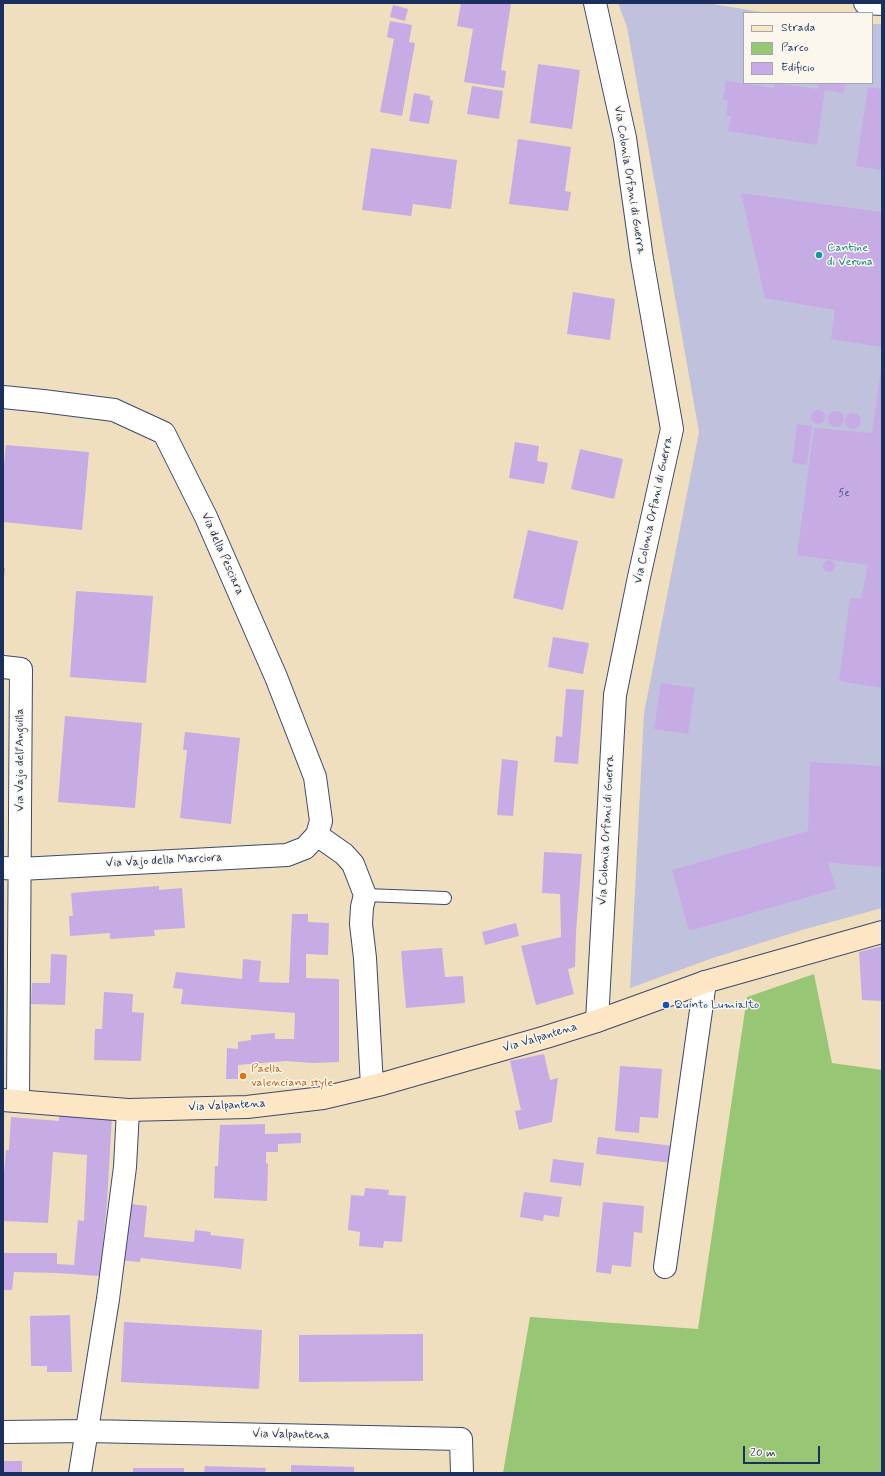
<!DOCTYPE html>
<html>
<head>
<meta charset="utf-8">
<style>
	body { margin:0 }
	#map { position:relative; width:885px; height:1476px; overflow:hidden; background:#efdfbe; font-family:Mynerve,sans-serif }
	canvas { display:block }
	.frame { position:absolute; inset:0; border:4px solid #1b2f5e; pointer-events:none }
	.legend { position:absolute; left:743px; top:12px; width:130px; height:72px; box-sizing:border-box; background:#fbf7ec; border:1px solid #a1a7b3; margin:0; padding:5px 7px; list-style:none; font-size:12px; color:#1b2f5e }
	.legend li { display:flex; align-items:center; gap:8px; height:20px }
	.legend b { width:20px; border:1px solid #a1a7b3 }
	.scale { position:absolute; left:743px; top:1446px; width:77px; height:18px; box-sizing:border-box; border:2px solid #1b2f5e; border-top:0; padding-left:5px; font-size:12px; line-height:14px; white-space:nowrap; color:#1b2f5e; -webkit-text-stroke:3px #fbf7ec; paint-order:stroke }
</style>
</head>
<body>
<div id="map">
<canvas width="885" height="1476"></canvas>
<div class="frame"></div>
<ul class="legend">
<li><b style="height:5px;background:#fce6c4"></b>Strada</li>
<li><b style="height:11px;background:#97c674"></b>Parco</li>
<li><b style="height:11px;background:#c7abe5"></b>Edificio</li>
</ul>
<div class="scale">20 m</div>
</div>
<script>
const ctx = document.querySelector('canvas').getContext('2d');
ctx.lineJoin = 'round';
function fillPath(path, color) { ctx.fillStyle = color; ctx.fill(path, 'evenodd'); }
const shape = rows => new Path2D(rows.map(r => 'M' + r).join(''));
function stroke(path, color, width, dash) { ctx.strokeStyle = color; ctx.lineWidth = width; ctx.lineCap = dash ? 'butt' : 'round'; ctx.setLineDash(dash || []); ctx.stroke(path); }
function drawText(font, color, halo, rows, align = 'center') {
  ctx.font = font + ' Mynerve,sans-serif'; ctx.lineWidth = 3; ctx.setLineDash([]); ctx.textBaseline = 'middle'; ctx.strokeStyle = halo; ctx.fillStyle = color; for (const [text, x, y, turn = 0] of rows) {
    ctx.save(); ctx.translate(x, y); ctx.rotate((+turn || 0) * Math.PI / 180); ctx.textAlign = isNaN(turn) ? turn : align; if (halo) ctx.strokeText(text, 0, 0); ctx.fillText(text, 0, 0); ctx.restore();
  }
}
const industrial = shape([
	[618,3,707,3,767,13,744,13,744,83,872,83,872,24,882,24,882,908,802,930,713,958,630,988,644,713,699,432,627,27]
]);
const green = shape([
	[814,974,832,1063,882,1070,882,1473,503,1473,530,1317,698,1329,747,997]
]);
const building = shape([
	[461,3,511,3,501,70,506,71,504,88,464,82,473,29,457,26],
	[393,5,408,9,405,21,390,17],
	[390,21,412,25,409,42,415,43,402,116,380,112,394,39,387,37],
	[538,64,580,70,572,129,530,123],
	[726,81,774,88,775,83,818,89,819,83,845,83,844,93,825,90,817,145,728,131,731,116,726,116,728,101,723,100],
	[472,86,503,91,499,119,467,114],
	[868,87,882,89,882,170,856,166],
	[414,93,430,96,430,100,433,101,429,124,409,121],
	[518,139,571,147,565,191,571,192,568,211,509,204],
	[371,148,457,160,451,209,413,204,411,216,362,210],
	[741,193,882,212,882,347,831,339,835,310,765,298],
	[573,292,615,299,610,340,567,334],
	[881,370,882,370,882,688,839,681,850,598,861,599,868,565,797,555,814,428,872,433],
	'811 417a7 7 0 1 1 14 0a7 7 0 1 1-14 0Z',
	'828 419a8 8 0 1 1 16 0a8 8 0 1 1-16 0Z',
	'845 421a8 8 0 1 1 16 0a8 8 0 1 1-16 0Z',
	[797,424,812,426,807,465,792,463],
	[515,442,539,446,537,461,548,463,544,484,509,478],
	[6,445,89,452,82,530,3,522,3,474],
	[580,449,623,459,614,499,571,489],
	[528,530,578,541,563,610,513,598],
	'823 566a6 6 0 1 1 12 0a6 6 0 1 1-12 0Z',
	[3,568,5,568,4,578,3,578],
	[76,591,153,596,146,683,70,677],
	[553,637,589,643,583,674,548,667],
	[661,683,695,688,688,734,654,729],
	[566,689,584,690,578,764,554,762,556,736,562,737],
	[65,716,142,723,135,808,58,802],
	[185,732,240,738,231,824,180,818,187,750,183,750],
	[502,759,518,761,513,816,497,815],
	[810,762,882,766,882,867,842,864,828,862,836,889,689,931,672,870,808,831],
	[544,852,582,854,576,932,575,967,568,969,574,994,536,1005,521,946,561,937,560,894,542,893],
	[159,886,159,890,182,888,185,928,154,930,155,936,110,939,110,933,70,936,69,916,73,916,71,893],
	[292,914,308,914,308,922,329,923,328,955,306,954,306,978,339,979,339,1062,313,1063,286,1061,238,1065,238,1079,226,1079,227,1048,238,1049,238,1042,251,1040,251,1035,275,1033,275,1039,294,1039,295,1013,181,1004,183,989,173,988,176,972,242,979,243,959,261,961,259,982,289,983],
	[516,923,519,936,485,945,482,932],
	[882,946,882,1001,862,1000,859,952],
	[442,948,445,977,463,976,465,1003,406,1008,401,951],
	[51,954,67,955,65,1005,31,1004,32,983,50,983],
	[104,992,133,994,132,1012,144,1013,141,1061,94,1060,95,1029,102,1029],
	[544,1054,550,1080,558,1078,552,1122,519,1130,515,1111,521,1110,510,1061],
	[620,1066,662,1069,658,1118,640,1117,639,1133,615,1131],
	[59,1114,112,1116,107,1203,100,1276,57,1273,14,1272,12,1290,3,1290,3,1253,57,1253,57,1264,74,1265,78,1220,84,1221,87,1155,53,1152,48,1223,3,1221,3,1185,6,1150,9,1150,11,1117,59,1121],
	[265,1124,265,1134,301,1133,301,1143,278,1144,278,1152,266,1152,266,1163,268,1164,267,1201,214,1198,215,1166,218,1166,220,1125],
	[598,1137,674,1146,672,1163,596,1154],
	[553,1159,584,1163,581,1186,550,1182],
	[365,1188,389,1190,388,1195,406,1196,402,1242,384,1241,383,1248,359,1246,360,1232,348,1230,351,1195,364,1196],
	[524,1192,562,1197,559,1217,544,1215,543,1221,520,1217],
	[603,1202,644,1206,642,1233,634,1232,631,1267,612,1265,611,1274,596,1272],
	[122,1203,147,1206,144,1237,194,1242,195,1230,211,1232,210,1235,244,1239,241,1269,141,1258,140,1262,115,1260],
	[70,1315,72,1372,47,1372,47,1366,31,1366,30,1316],
	[124,1322,262,1330,259,1389,121,1382],
	[423,1334,423,1381,299,1382,299,1335],
	[3,1461,22,1461,22,1473,3,1473],
	[291,1465,354,1467,354,1473,291,1473],
	[205,1466,266,1468,265,1473,204,1473],
	[133,1468,184,1468,184,1473,133,1473]
]);
const lane = shape([
	[365,895,445,898]
]);
const street = shape([
	[595,3,625,138,642,259,672,429,639,577,615,695,597,1021],
	[865,3,882,4],
	[3,397,43,401,114,410,164,433,206,517,276,677,315,777,321,821,317,835],
	[3,667,21,669,18,1101],
	[317,835,344,854,353,864,365,895,362,907,361,924,365,958,372,1086],
	[3,868,20,869,287,855,305,848,317,835],
	[665,1267,705,982],
	[3,1432,87,1431,461,1439,462,1473],
	[80,1473,108,1299,125,1167,128,1110]
]);
const secondary = shape([
	[3,1100,128,1110,247,1107,323,1098,382,1084,546,1037,597,1021,705,982,882,932]
]);
const markers = [
	[819,255,4,"#0f9aa8"],
	[666,1005,4,"#1a4fb4"],
	[243,1076,4,"#e8710a"]
];
const numberNames = [
	["5e",844,494]
];
const streetNames = [
	["Via Colonia Orfani di Guerra",629,180,81],
	["Via Colonia Orfani di Guerra",654,510,-78],
	["Via della Pesciara",222,554,66],
	["Via Vajo dell'Anguilla",20,760,-90],
	["Via Colonia Orfani di Guerra",607,830,-87],
	["Via Vajo della Marciora",164,861,-3],
	["Via Valpantena",540,1038,-17],
	["Via Valpantena",227,1106,-3],
	["Via Valpantena",291,1435,1]
];
const cultureNames = [
	["Cantine",827,248],
	["di Verona",827,262]
];
const transitNames = [
	["Quinto Lumialto",674,1005]
];
const foodNames = [
	["Paella",251,1069],
	["valenciana style",251,1083]
];
fillPath(industrial, '#c0c2dd');
fillPath(green, '#97c674');
fillPath(building, '#c7abe5');
stroke(lane, '#3b496c', 14);
stroke(street, '#3b496c', 24);
stroke(secondary, '#3b496c', 24);
stroke(lane, '#fff', 12);
stroke(street, '#fff', 22);
stroke(secondary, '#fce6c4', 22);
for (const [x, y, r, color] of markers) { const dot = new Path2D(); dot.arc(x, y, r, 0, 2 * Math.PI); ctx.fillStyle = color; ctx.fill(dot); stroke(dot, '#fbf7ec', 1.5); }
drawText('10px', '#464e80', null, numberNames);
drawText('12px', '#1b2f5e', '#fbf7ec', streetNames);
drawText('12px', '#0d838f', '#fbf7ec', cultureNames, 'left');
drawText('12px', '#164399', '#fbf7ec', transitNames, 'left');
drawText('12px', '#c56008', '#fbf7ec', foodNames, 'left');
</script>
</body>
</html>
